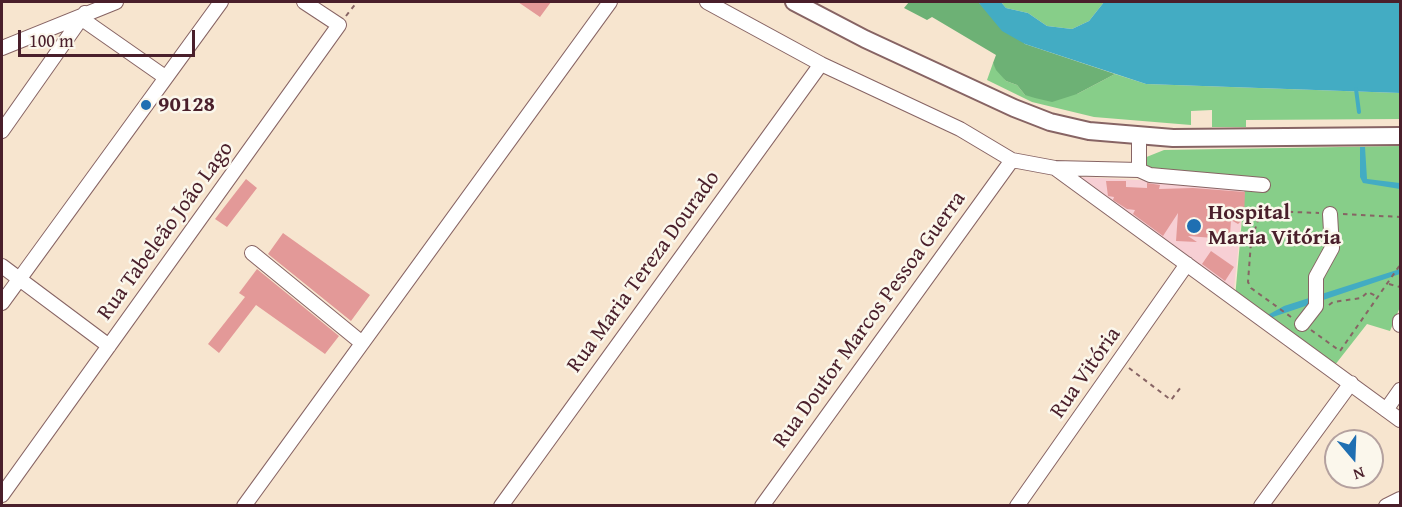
<!DOCTYPE html>
<html>
<head>
<meta charset="utf-8">
<style>
	body { margin:0 }
	#map { position:relative; width:1402px; height:507px; overflow:hidden; background:#f7e5cf; font-family:"Gentium Book Plus",serif }
	canvas { display:block }
	.frame { position:absolute; inset:0; border:3px solid #4a1f2b; pointer-events:none }
	.north { position:absolute; left:1324px; top:429px; width:60px; height:60px; box-sizing:border-box; background:#fbf7ec; border:2px solid #b4a19f; border-radius:50%; rotate:161deg; font-size:16px; font-weight:700; line-height:24px; text-align:center; color:#4a1f2b }
	.north::after { content:''; display:block; margin:auto; width:21px; height:27px; background:#1f6fb2; clip-path:polygon(50% 0,100% 100%,50% 72%,0 100%) }
	.scale { position:absolute; left:18px; top:30px; width:177px; height:27px; box-sizing:border-box; border:3px solid #4a1f2b; border-top:0; padding-left:8px; font-size:18px; line-height:21px; white-space:nowrap; color:#4a1f2b; -webkit-text-stroke:4px #fbf7ec; paint-order:stroke }
</style>
</head>
<body>
<div id="map">
<canvas width="1402" height="507"></canvas>
<div class="frame"></div>
<div class="north">N</div>
<div class="scale">100 m</div>
</div>
<script>
const ctx = document.querySelector('canvas').getContext('2d');
ctx.lineJoin = 'round';
function fillPath(path, color) { ctx.fillStyle = color; ctx.fill(path, 'evenodd'); }
const shape = rows => new Path2D(rows.map(r => 'M' + r).join(''));
function stroke(path, color, width, dash) { ctx.strokeStyle = color; ctx.lineWidth = width; ctx.lineCap = dash ? 'butt' : 'round'; ctx.setLineDash(dash || []); ctx.stroke(path); }
function drawText(font, color, halo, rows, align = 'center') {
  ctx.font = font + ' "Gentium Book Plus",serif'; ctx.lineWidth = 5; ctx.setLineDash([]); ctx.textBaseline = 'middle'; ctx.strokeStyle = halo; ctx.fillStyle = color; for (const [text, x, y, turn = 0] of rows) {
    ctx.save(); ctx.translate(x, y); ctx.rotate((+turn || 0) * Math.PI / 180); ctx.textAlign = isNaN(turn) ? turn : align; if (halo) ctx.strokeText(text, 0, 0); ctx.fillText(text, 0, 0); ctx.restore();
  }
}
const built = shape([
	[1084,177,1245,186,1234,289,1080,178]
]);
const green = shape([
	[1001,2,1104,2,1089,21,1072,29,1047,26,1028,13,1006,8],
	[993,63,1006,81,1017,85,1025,95,1077,94,1115,74,1146,84,1400,93,1400,119,1246,120,1246,127,1212,127,1212,110,1191,111,1191,125,1094,117,1032,102,987,80],
	[1400,146,1400,307,1390,331,1367,324,1331,370,1235,298,1245,185,1144,179,1144,158,1164,150]
]);
const forest = shape([
	[909,2,978,2,1025,44,1115,74,1077,94,1052,102,1035,98,1025,95,1017,85,1006,81,996,70,993,63,996,55,932,17,927,20,904,8]
]);
const water = shape([
	[978,2,1001,2,1006,8,1028,13,1047,26,1072,29,1089,21,1104,2,1400,2,1400,93,1146,84,1025,44,1002,31],
	[1360,147,1365,147,1367,179,1400,183,1400,189,1363,183,1360,177],
	[1400,269,1400,274,1267,319,1264,317,1284,306]
]);
const stream = shape([
	[1356,89,1359,112]
]);
const building = shape([
	[518,2,551,2,540,17],
	[246,179,257,188,227,227,215,219],
	[1106,181,1126,181,1126,187,1147,188,1147,183,1160,185,1159,189,1193,188,1245,192,1244,218,1238,224,1231,220,1230,235,1227,235,1226,239,1188,236,1197,242,1176,241,1178,213,1163,236,1133,214,1135,210,1127,209,1113,200,1114,197,1108,196],
	[283,233,370,295,351,321,268,254],
	[1211,251,1234,267,1225,281,1202,264],
	[257,269,339,336,325,354,256,305,219,353,208,344,245,297,239,293]
]);
const path = shape([
	[346,16,357,2],
	[1343,214,1400,217],
	[1389,284,1400,287],
	[1329,305,1333,302,1361,298,1368,292,1378,297],
	[1291,317,1251,288,1248,282,1251,242,1258,220,1270,211,1319,213],
	[1311,330,1340,351,1400,265],
	[1129,368,1171,400,1181,387]
]);
const minor = shape([
	[707,2,821,64,960,129,1012,160,1055,168,1139,170,1139,137],
	[82,19,165,77],
	[2,48,116,2],
	[2,131,85,13],
	[1055,168,1400,420],
	[1139,170,1150,175,1263,185],
	[252,253,362,343],
	[2,266,109,346],
	[2,303,221,2],
	[1400,321,1400,325],
	[1302,324,1316,306,1316,277,1332,248,1330,214],
	[1386,410,1400,390],
	[2,495,339,25,304,2],
	[244,506,610,2],
	[501,506,821,64],
	[762,506,1012,160],
	[1017,506,1187,264],
	[1261,506,1351,383],
	[1386,506,1400,499]
]);
const major = shape([
	[794,2,865,39,1014,108,1050,122,1089,131,1173,138,1400,136]
]);
const markers = [
	[146,105,6,"#1f6fb2"],
	[1194,226,8,"#1f6fb2"]
];
const poiNames = [
	["90128",158,105],
	["Hospital",1208,213],
	["Maria Vitória",1208,238]
];
const streetNames = [
	["Rua Tabeleão João Lago",166,231,-54],
	["Rua Maria Tereza Dourado",644,272,-54],
	["Rua Doutor Marcos Pessoa Guerra",870,320,-54],
	["Rua Vitória",1086,373,-55]
];
fillPath(built, '#f7cfd4');
fillPath(green, '#87ce89');
fillPath(forest, '#6db175');
fillPath(water, '#43acc3');
stroke(stream, '#43acc3', 4);
fillPath(building, '#e39998');
stroke(minor, '#876464', 16);
stroke(major, '#876464', 20);
stroke(path, '#876464', 2, [4.5, 4.5]);
stroke(minor, '#fff', 14);
stroke(major, '#fff', 16);
for (const [x, y, r, color] of markers) { const dot = new Path2D(); dot.arc(x, y, r, 0, 2 * Math.PI); ctx.fillStyle = color; ctx.fill(dot); stroke(dot, '#fbf7ec', 2); }
drawText('bold 22px', '#4a1f2b', '#fbf7ec', poiNames, 'left');
drawText('22px', '#4a1f2b', '#fbf7ec', streetNames);
</script>
</body>
</html>
